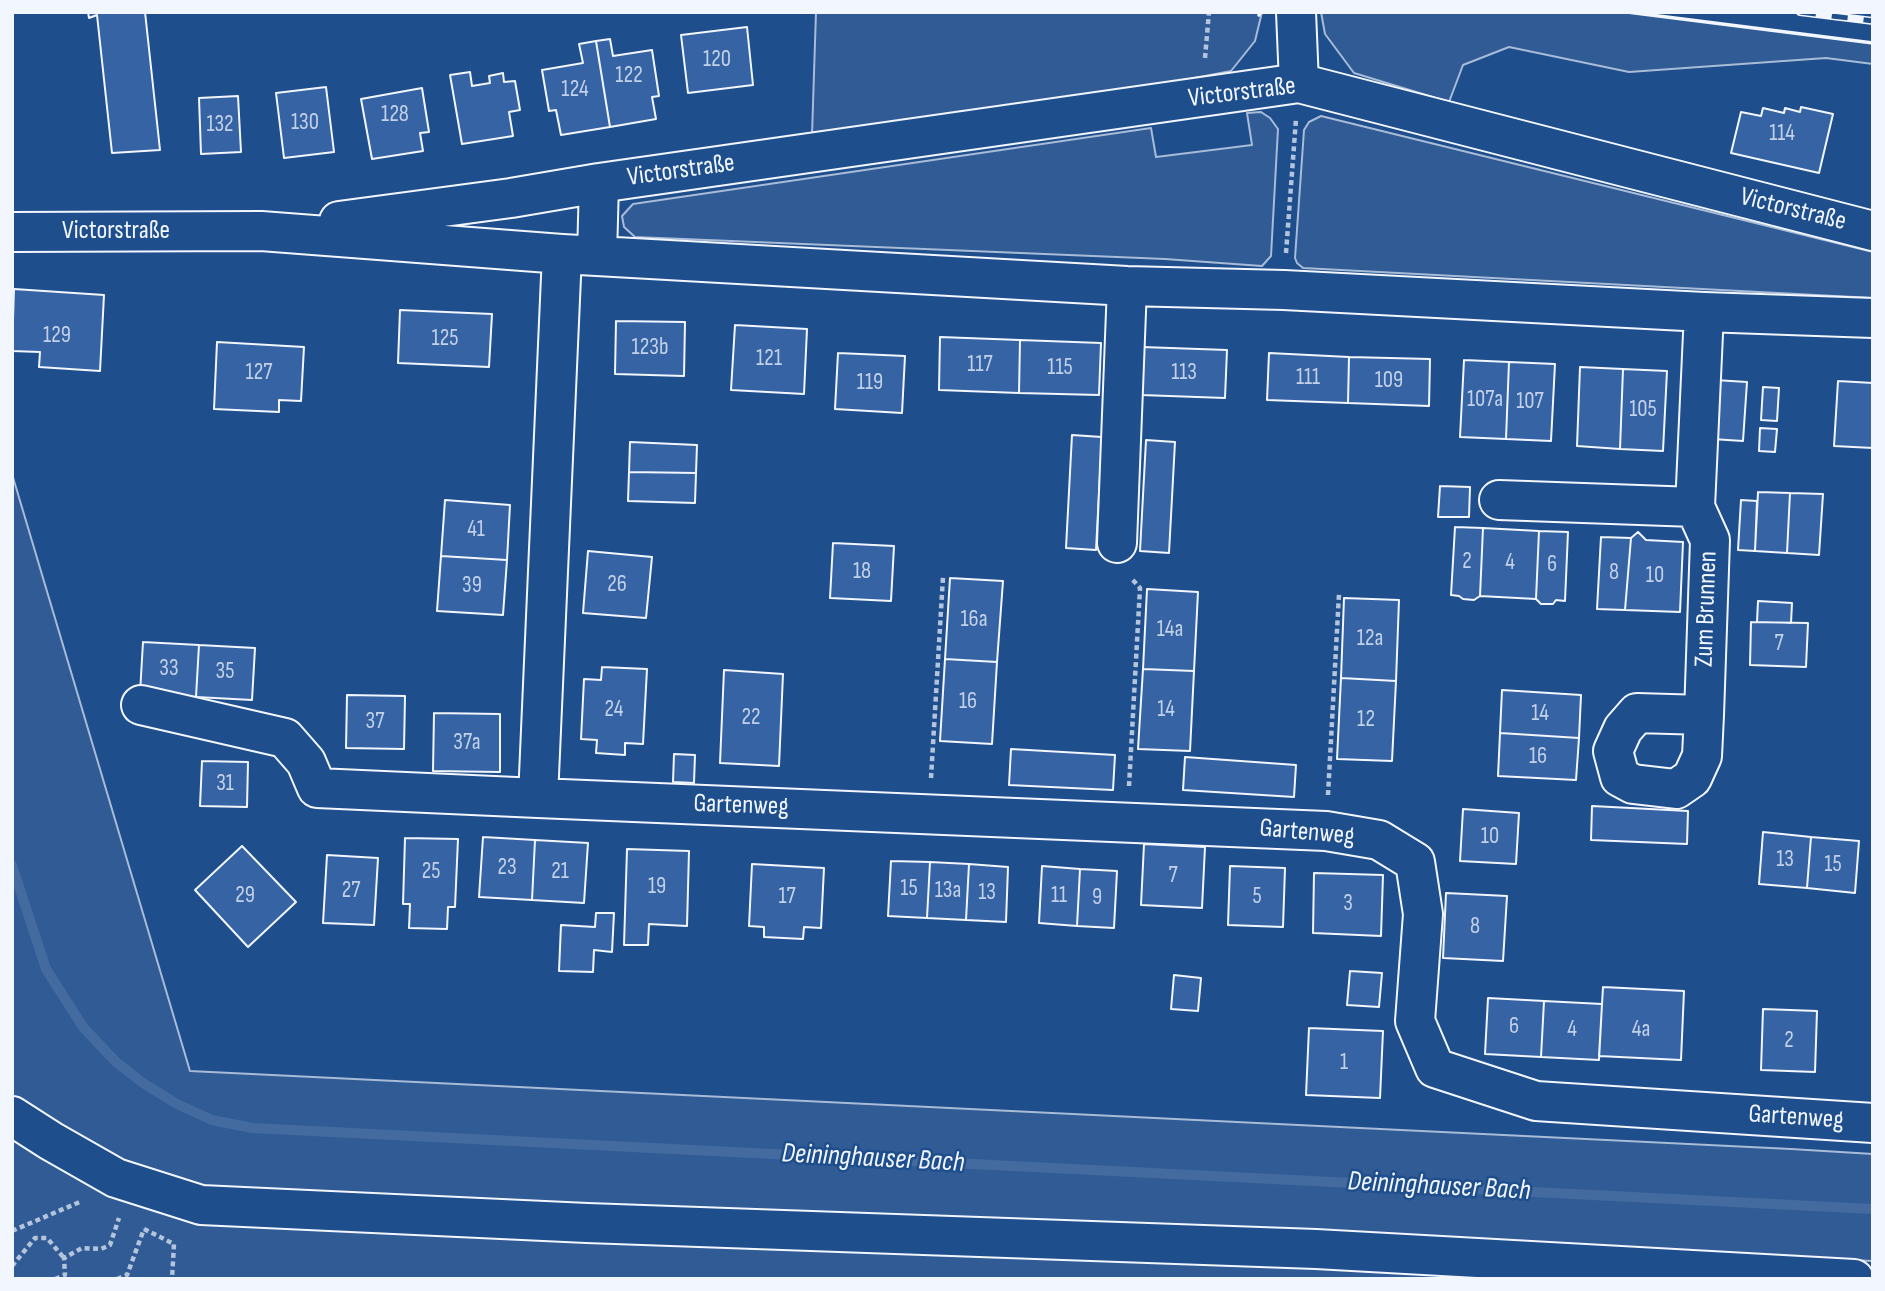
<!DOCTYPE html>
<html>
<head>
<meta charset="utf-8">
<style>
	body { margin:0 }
	#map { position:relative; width:1885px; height:1291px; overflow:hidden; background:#1f4e8c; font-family:"Sofia Sans Condensed",sans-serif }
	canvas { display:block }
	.frame { position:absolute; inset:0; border:14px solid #f2f6ff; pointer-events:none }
</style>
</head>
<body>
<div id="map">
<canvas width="1885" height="1291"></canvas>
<div class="frame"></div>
</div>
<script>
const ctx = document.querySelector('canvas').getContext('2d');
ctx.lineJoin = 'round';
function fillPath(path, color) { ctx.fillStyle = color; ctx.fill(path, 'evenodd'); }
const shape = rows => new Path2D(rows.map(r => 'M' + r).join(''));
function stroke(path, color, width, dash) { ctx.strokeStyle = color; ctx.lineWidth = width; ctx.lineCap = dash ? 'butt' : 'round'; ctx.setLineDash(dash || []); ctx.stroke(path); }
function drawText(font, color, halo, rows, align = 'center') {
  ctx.font = font + ' "Sofia Sans Condensed",sans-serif'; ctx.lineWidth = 5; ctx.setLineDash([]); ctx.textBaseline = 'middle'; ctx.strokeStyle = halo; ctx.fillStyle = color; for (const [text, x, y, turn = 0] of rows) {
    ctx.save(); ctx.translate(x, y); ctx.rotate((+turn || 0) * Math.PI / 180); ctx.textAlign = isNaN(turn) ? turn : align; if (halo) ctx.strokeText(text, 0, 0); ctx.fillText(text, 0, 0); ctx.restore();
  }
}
const built = shape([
	[816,12,1262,12,1255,41,1231,71,1179,81,812,135,816,12],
	[1321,12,1627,12,1873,43,1873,64,1826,58,1629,72,1509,47,1463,65,1449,102,1354,73,1325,34,1321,12],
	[1261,112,1270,118,1278,129,1271,256,1262,266,1165,259,635,237,624,227,622,216,633,204,1151,128,1156,157,1252,145,1247,113,1261,112],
	[1321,116,1873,252,1873,298,1303,268,1297,263,1295,258,1304,130,1309,122,1321,116],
	[12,474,190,1071,1791,1149,1873,1154,1873,1261,1783,1257,1782,1279,12,1279,12,474]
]);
const stream = shape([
	[12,865,46,969,83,1027,116,1062,143,1083,177,1104,212,1120,252,1128,1873,1209]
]);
const building = shape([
	[88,12,145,12,160,150,112,153,97,15,89,18,88,12],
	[747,27,753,85,688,93,681,35,747,27],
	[610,39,613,56,652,50,659,96,652,97,656,119,610,127,596,41,610,39],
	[596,41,610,127,561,135,556,110,549,111,542,70,583,63,579,44,596,41],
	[470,72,472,86,490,83,489,76,503,73,504,82,515,81,520,110,509,112,513,136,462,144,450,75,470,72],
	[326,87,334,152,284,158,276,93,326,87],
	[422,88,429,132,420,133,423,151,372,159,361,99,422,88],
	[238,96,241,152,201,154,199,98,238,96],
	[1801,107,1833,114,1819,173,1731,153,1741,112,1761,116,1763,108,1784,113,1785,108,1800,112,1801,107],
	[14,289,104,295,100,371,39,367,40,352,12,351,14,289],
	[400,310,492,314,489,367,398,363,400,310],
	[616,321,685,322,684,376,615,374,616,321],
	[735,325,807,329,804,394,731,390,735,325],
	[940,337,1020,340,1019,393,939,390,940,337],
	[1020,340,1101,343,1099,395,1019,393,1020,340],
	[217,342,304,347,301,401,279,400,279,412,214,409,217,342],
	[1142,347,1227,350,1225,398,1141,395,1142,347],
	[838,353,905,356,902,413,835,409,838,353],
	[1269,353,1349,357,1348,403,1267,400,1269,353],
	[1349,357,1430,359,1429,406,1348,403,1349,357],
	[1464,360,1509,362,1506,439,1460,437,1464,360],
	[1509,362,1555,364,1551,441,1506,439,1509,362],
	[1580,367,1623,369,1620,449,1577,446,1580,367],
	[1623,369,1667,371,1663,451,1620,449,1623,369],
	[1715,380,1747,382,1743,441,1712,439,1715,380],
	[1838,381,1873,383,1873,448,1834,446,1838,381],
	[1763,387,1779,388,1777,421,1761,420,1763,387],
	[1760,428,1777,429,1775,452,1759,451,1760,428],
	[1072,435,1102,437,1096,550,1066,548,1072,435],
	[1146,440,1175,442,1169,553,1140,551,1146,440],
	[630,442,697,445,696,473,629,472,630,442],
	[629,472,696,473,695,503,628,501,629,472],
	[1440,486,1470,487,1469,517,1438,517,1440,486],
	[1758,492,1790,493,1787,553,1755,551,1758,492],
	[1790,493,1823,494,1819,555,1787,553,1790,493],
	[445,500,510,505,507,560,441,556,445,500],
	[1741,500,1757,501,1755,551,1738,550,1741,500],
	[1455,527,1483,528,1480,596,1474,600,1463,599,1459,596,1451,595,1455,527],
	[1483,528,1539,531,1536,599,1480,596,1483,528],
	[1539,531,1568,532,1565,601,1556,600,1553,604,1541,604,1536,599,1539,531],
	[1638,532,1646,540,1683,542,1680,612,1625,610,1631,538,1638,532],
	[1601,537,1631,538,1625,610,1597,609,1601,537],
	[833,543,894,546,891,601,830,598,833,543],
	[588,551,652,557,646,618,583,613,588,551],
	[441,556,507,560,503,615,437,611,441,556],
	[950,578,1003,581,997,662,945,659,950,578],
	[1147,589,1198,592,1194,671,1143,669,1147,589],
	[1344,598,1399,600,1396,681,1341,678,1344,598],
	[1758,601,1792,603,1791,623,1757,622,1758,601],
	[1751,622,1808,623,1806,667,1750,665,1751,622],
	[143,642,199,645,196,697,140,693,143,642],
	[199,645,255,648,252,700,196,697,199,645],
	[945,659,997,662,992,744,940,741,945,659],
	[602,667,647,669,643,744,625,743,625,755,596,753,597,740,581,739,584,679,601,680,602,667],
	[1143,669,1194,671,1190,751,1138,749,1143,669],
	[724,670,783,674,779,766,720,763,724,670],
	[1341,678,1396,681,1392,761,1337,759,1341,678],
	[1502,690,1581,695,1579,738,1500,733,1502,690],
	[347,695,405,696,404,749,346,748,347,695],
	[434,713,500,714,500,772,433,771,434,713],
	[1500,733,1579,738,1576,780,1498,776,1500,733],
	[1011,749,1115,755,1113,790,1009,785,1011,749],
	[674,754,695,755,694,783,673,782,674,754],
	[1185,757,1296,765,1294,797,1183,790,1185,757],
	[202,761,248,762,247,807,200,806,202,761],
	[1592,806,1688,811,1687,844,1591,840,1592,806],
	[1463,809,1519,813,1516,864,1460,861,1463,809],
	[1763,832,1811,837,1807,888,1759,884,1763,832],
	[483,837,535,840,532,900,479,897,483,837],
	[1811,837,1859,841,1855,893,1807,888,1811,837],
	[405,838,458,839,455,907,448,907,447,929,409,928,410,904,403,904,405,838],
	[535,840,588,843,584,903,532,900,535,840],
	[1144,844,1205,847,1202,908,1141,905,1144,844],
	[242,846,296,902,248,947,195,890,242,846],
	[627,849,689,851,687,926,649,924,648,945,624,945,627,849],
	[327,855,378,858,374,925,323,923,327,855],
	[891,861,930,862,927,918,888,916,891,861],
	[930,862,969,864,966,920,927,918,930,862],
	[752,864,824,868,821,928,804,927,803,939,764,937,764,927,749,926,752,864],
	[969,864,1008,867,1006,922,966,920,969,864],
	[1042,866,1080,869,1077,926,1039,923,1042,866],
	[1230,866,1285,868,1283,927,1228,925,1230,866],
	[1080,869,1117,871,1114,928,1077,926,1080,869],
	[1314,873,1383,875,1381,936,1313,933,1314,873],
	[1446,893,1507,896,1503,961,1443,958,1446,893],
	[596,913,614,913,612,952,594,950,593,972,559,971,561,925,595,927,596,913],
	[1350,971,1382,973,1379,1007,1347,1005,1350,971],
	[1174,975,1201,978,1198,1011,1171,1009,1174,975],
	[1603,987,1684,991,1681,1060,1599,1056,1603,987],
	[1488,998,1544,1001,1541,1057,1485,1054,1488,998],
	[1544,1001,1602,1004,1599,1060,1541,1057,1544,1001],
	[1763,1009,1817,1011,1815,1072,1761,1070,1763,1009],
	[1309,1028,1383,1031,1380,1098,1306,1095,1309,1028]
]);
const path = shape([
	[1205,58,1209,12],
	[1286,253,1296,119],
	[931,778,943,577],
	[1129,786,1140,588,1131,578],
	[1328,795,1339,594],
	[144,1229,174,1244,172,1279],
	[12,1231,82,1201],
	[12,1266,35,1238,47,1238,64,1258],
	[55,1279,65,1275,64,1258,82,1248,101,1249,110,1245,119,1218],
	[117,1279,127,1275,144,1229]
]);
const minor = shape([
	[1296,12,1299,83],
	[339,221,511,198,599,183,1299,83,1873,231],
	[12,232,261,231,562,254,1127,286,1284,290,1704,312,1873,318],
	[562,254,538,798,1326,831,1379,840,1415,862,1423,914,1415,1021,1435,1068,1536,1101,1873,1123],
	[597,256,599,183],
	[1499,500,1695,507],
	[1117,543,1127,286],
	[141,705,285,738,306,762,317,788,538,798],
	[1704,715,1702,756,1692,778,1676,789,1633,784,1620,777,1613,751,1623,729,1637,713,1704,715,1710,540,1695,507,1704,312],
	[12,1116,51,1141,116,1178,201,1205,587,1223,1316,1249,1854,1279]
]);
const rail = shape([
	[1800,12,1873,21]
]);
const wall = shape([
	[1627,12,1873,43],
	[1259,15,1260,12]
]);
const numberNames = [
	["120",717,60],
	["122",629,76],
	["124",575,90],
	["128",395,115],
	["130",305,123],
	["132",220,125],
	["114",1782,134],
	["129",57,336],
	["125",445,339],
	["123b",650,348],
	["121",769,359],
	["117",980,365],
	["115",1060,368],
	["127",259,373],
	["113",1184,373],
	["111",1308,378],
	["109",1389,381],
	["119",870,383],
	["107a",1485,400],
	["107",1530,402],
	["105",1643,410],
	["41",476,530],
	["2",1467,562],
	["4",1510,563],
	["6",1552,565],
	["18",862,572],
	["8",1614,573],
	["10",1655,576],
	["26",617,585],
	["39",472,586],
	["16a",974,620],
	["14a",1170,630],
	["12a",1370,639],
	["7",1779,644],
	["33",169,669],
	["35",225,672],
	["16",968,702],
	["24",614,710],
	["14",1166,710],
	["14",1540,714],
	["22",751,718],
	["12",1366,720],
	["37",375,722],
	["37a",467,743],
	["16",1538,757],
	["31",225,784],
	["10",1490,837],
	["13",1785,860],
	["15",1833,865],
	["23",507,868],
	["25",431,872],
	["21",560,872],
	["7",1173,876],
	["19",657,887],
	["15",909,889],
	["27",351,891],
	["13a",948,891],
	["13",987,893],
	["29",245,896],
	["11",1059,896],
	["17",787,897],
	["5",1257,897],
	["9",1097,898],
	["3",1348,904],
	["8",1475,927],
	["6",1514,1027],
	["4",1572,1030],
	["4a",1641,1030],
	["2",1789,1041],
	["1",1344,1063]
];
const streetNames = [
	["Victorstraße",1242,93,-7],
	["Victorstraße",681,171,-8],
	["Victorstraße",1793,210,14],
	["Victorstraße",116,231],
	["Zum Brunnen",1707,609,-88],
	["Gartenweg",741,806,2],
	["Gartenweg",1307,833,5],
	["Gartenweg",1796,1118,4]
];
const waterNames = [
	["Deininghauser Bach",873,1159,3],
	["Deininghauser Bach",1439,1187,3]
];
fillPath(built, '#305b95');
stroke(built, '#a8bbd7', 2);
stroke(stream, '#446ba0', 10);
fillPath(building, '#3563a3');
stroke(building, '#f2f6ff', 2);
stroke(minor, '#f2f6ff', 42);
stroke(path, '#b3c4dc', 4.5, [5, 3.5]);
stroke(minor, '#1f4e8c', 38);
stroke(rail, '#f2f6ff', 8);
stroke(rail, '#1f4e8c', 5, [16]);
stroke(wall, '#f2f6ff', 3.5);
drawText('23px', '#c3d1e8', null, numberNames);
drawText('26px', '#f2f6ff', '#1f4e8c', streetNames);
drawText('italic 28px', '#f2f6ff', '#1f4e8c', waterNames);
</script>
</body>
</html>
